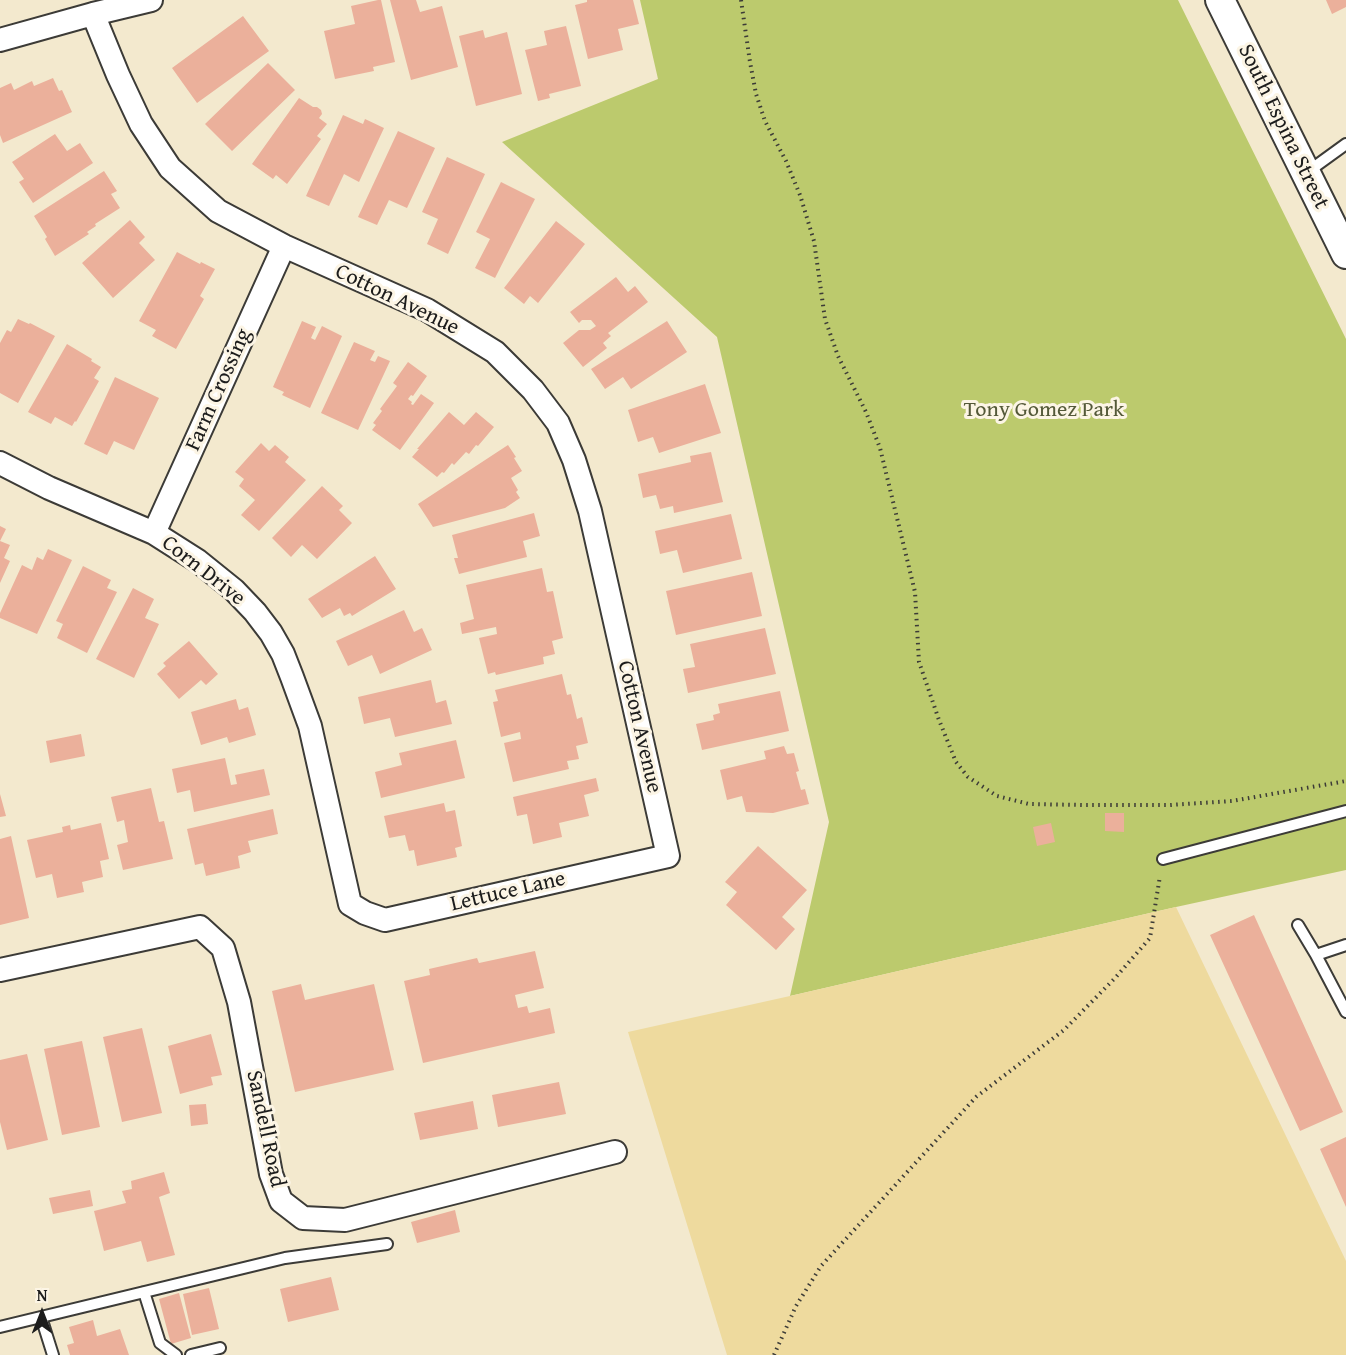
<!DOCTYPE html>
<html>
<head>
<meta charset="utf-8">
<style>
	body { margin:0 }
	#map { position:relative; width:1346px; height:1355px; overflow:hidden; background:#f3e9ce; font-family:"Gentium Book Plus",serif }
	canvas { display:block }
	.north { position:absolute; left:12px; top:1283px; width:60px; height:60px; -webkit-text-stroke:4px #fcf5e5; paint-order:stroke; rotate:0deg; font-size:16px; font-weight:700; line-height:24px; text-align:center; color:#1c1c1c }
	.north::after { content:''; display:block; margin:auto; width:21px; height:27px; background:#1c1c1c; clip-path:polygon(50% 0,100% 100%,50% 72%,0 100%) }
</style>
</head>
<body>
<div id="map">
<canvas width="1346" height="1355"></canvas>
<div class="north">N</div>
</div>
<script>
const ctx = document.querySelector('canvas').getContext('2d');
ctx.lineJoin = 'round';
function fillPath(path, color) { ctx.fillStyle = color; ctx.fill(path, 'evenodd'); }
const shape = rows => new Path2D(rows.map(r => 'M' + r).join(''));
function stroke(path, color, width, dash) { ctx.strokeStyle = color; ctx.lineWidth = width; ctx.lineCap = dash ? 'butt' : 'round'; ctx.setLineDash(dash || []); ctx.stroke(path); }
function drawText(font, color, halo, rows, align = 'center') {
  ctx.font = font + ' "Gentium Book Plus",serif'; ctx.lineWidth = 6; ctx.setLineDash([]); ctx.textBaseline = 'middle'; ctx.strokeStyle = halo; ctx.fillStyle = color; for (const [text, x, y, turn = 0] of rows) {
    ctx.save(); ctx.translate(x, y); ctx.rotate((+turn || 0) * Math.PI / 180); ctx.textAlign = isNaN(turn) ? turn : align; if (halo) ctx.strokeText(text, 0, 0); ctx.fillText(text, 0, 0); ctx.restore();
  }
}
const green = shape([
	[640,0,1178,0,1346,339,1346,870,1176,907,790,996,829,822,717,337,502,142,658,79]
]);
const sand = shape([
	[1176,907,1346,1261,1346,1355,727,1355,628,1032,790,996]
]);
const building = shape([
	[378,0,381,0,395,62,373,67,374,71,335,79,324,31,355,24,351,6],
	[390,0,416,0,420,12,442,6,458,67,411,80],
	[587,0,633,0,639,24,618,29,623,50,588,59,575,5,587,2],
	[1326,0,1346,0,1346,7,1332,14],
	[243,16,269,51,197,103,172,68],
	[566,26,581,86,549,94,550,98,538,101,525,50,547,45,544,31],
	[483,30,485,38,507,32,522,94,476,106,459,36],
	[268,63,295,90,232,151,205,124],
	[53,78,59,91,62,90,72,112,3,143,0,135,0,88,11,83,14,90,32,81,34,86],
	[299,98,313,107,317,107,321,110,322,114,319,118,327,124,317,136,321,139,287,184,276,175,273,179,252,164],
	[343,115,363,124,365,119,384,128,359,182,344,174,329,206,306,196],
	[398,131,435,148,407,208,389,200,377,225,358,217],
	[55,134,67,151,80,143,93,163,33,203,19,182,24,179,12,162],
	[447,157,485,174,448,254,427,244,438,219,422,212],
	[104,171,117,191,111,194,120,208,95,224,96,226,87,232,89,234,55,256,45,239,47,237,34,216],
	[501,182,535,199,495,278,475,268,490,239,476,232],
	[130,220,145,237,139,243,155,260,113,298,82,263],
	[556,221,585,244,538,303,530,296,524,304,504,288],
	[177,252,200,264,201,262,215,269,200,296,204,299,176,349,152,336,156,330,139,321],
	[616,277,628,292,635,286,648,302,608,333,611,336,603,343,607,348,583,367,563,343,579,330,590,330,596,326,591,320,582,320,579,323,570,312],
	[18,319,29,324,30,323,55,336,18,403,0,393,0,343,7,330,11,332],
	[302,321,316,327,311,338,315,340,322,326,342,336,310,408,282,395,284,392,273,387],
	[667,321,687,352,631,389,623,377,605,389,591,369],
	[354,342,375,351,370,360,375,362,378,356,390,361,358,430,321,413],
	[67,344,92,359,91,361,101,367,94,378,99,381,76,422,75,421,72,426,55,417,51,424,28,412],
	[408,362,427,376,413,396,411,395,408,399,412,402,411,404,413,405,421,394,434,403,400,450,372,430,376,425,373,423,382,411,380,409,397,386,393,383],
	[115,377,159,398,134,450,114,441,107,455,84,444],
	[705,384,721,433,659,453,653,437,638,442,628,410],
	[449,412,464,425,476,412,494,427,478,446,476,445,469,454,466,452,454,465,452,463,444,473,442,472,437,477,412,457,419,449,417,449],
	[261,443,269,451,275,445,289,457,285,462,306,480,259,531,241,515,255,500,239,486,244,479,235,472],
	[508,445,516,457,514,458,522,471,511,478,518,490,516,492,520,498,505,508,433,527,418,504],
	[711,452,723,502,674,513,673,506,660,509,656,495,643,498,638,474,691,462,690,456],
	[322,486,343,506,339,510,352,523,317,559,302,545,291,557,272,538],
	[534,513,540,536,523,541,527,557,459,574,454,558,458,558,452,535],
	[731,514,742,559,683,573,677,550,660,554,655,531],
	[0,526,6,529,0,541],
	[0,541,10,545,4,558,10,561,0,583],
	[48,549,72,560,37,634,0,618,0,613,22,565,32,570,37,557,43,560],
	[375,556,396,589,352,616,350,613,344,616,340,608,322,618,308,599],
	[83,566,111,580,107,588,117,592,87,653,57,638,63,624,56,621],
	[542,568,547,592,553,591,563,638,552,641,555,654,543,657,544,664,496,675,495,672,488,674,479,638,497,634,496,627,462,634,460,623,474,619,466,585],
	[752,572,762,616,676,635,666,591],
	[133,588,154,599,145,618,159,624,134,678,96,659],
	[404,610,414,632,422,628,432,650,380,674,372,655,348,666,336,641],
	[765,628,776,674,688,693,683,669,695,667,690,644],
	[189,641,218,674,206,685,201,680,179,699,157,674,166,666,163,663],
	[562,674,567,695,571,694,577,719,582,717,588,743,576,746,579,759,567,761,569,769,513,782,504,743,521,739,520,732,501,737,493,702,498,701,495,690],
	[431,680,436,703,446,700,452,724,395,737,390,718,364,724,358,697],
	[780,691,789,731,702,750,696,724,714,720,713,715,720,713,718,704],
	[236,699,239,710,248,707,256,735,229,743,227,737,201,745,191,712],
	[81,734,85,756,50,763,46,741],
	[456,740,465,778,381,798,375,772,402,765,399,753],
	[784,746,787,754,794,753,799,771,796,772,801,790,805,789,809,804,773,813,746,812,742,796,727,800,720,770,766,759,764,751],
	[225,758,231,785,237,784,235,775,264,769,270,795,194,812,190,790,177,793,172,769],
	[596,778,599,791,584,795,589,816,559,823,562,837,533,844,527,814,517,816,513,797],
	[151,788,159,822,164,821,173,859,123,870,117,845,128,842,124,820,117,822,111,797],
	[0,794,6,816,0,817],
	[444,803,446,812,455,810,462,846,455,848,457,857,417,866,414,850,409,851,405,835,389,838,384,816],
	[273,809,278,834,248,841,251,852,238,856,240,868,206,876,203,863,195,865,187,829],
	[1105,813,1124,813,1124,832,1105,831],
	[101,823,109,859,100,861,103,877,82,882,84,892,57,898,52,874,36,878,27,840,63,832,62,827,70,825,71,830],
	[1051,823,1055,842,1037,846,1033,827],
	[11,836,29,918,0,925,0,839],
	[758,846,807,890,782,917,795,929,776,950,726,905,737,892,725,882],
	[1254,915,1343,1112,1300,1131,1210,935],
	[535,951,544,988,515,995,518,1008,527,1006,529,1013,550,1008,555,1033,423,1063,404,981,430,975,429,969,477,958,479,963],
	[301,984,305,1000,374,984,394,1070,295,1092,272,991],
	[142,1028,162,1113,122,1122,103,1037],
	[211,1034,222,1075,211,1077,213,1085,180,1094,168,1046],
	[82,1041,100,1127,62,1135,44,1049],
	[27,1054,48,1140,7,1150,0,1122,0,1060],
	[559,1082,566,1114,498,1127,492,1095],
	[473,1101,478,1129,420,1140,414,1113],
	[206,1104,208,1124,191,1126,189,1105],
	[1346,1137,1346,1207,1320,1149],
	[164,1172,170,1193,159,1197,175,1255,147,1262,141,1241,104,1251,94,1211,126,1203,122,1191,132,1189,131,1181],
	[90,1190,93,1206,53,1214,49,1198],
	[455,1210,460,1232,417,1243,411,1222],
	[331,1277,339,1310,288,1322,280,1289],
	[209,1288,219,1329,192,1335,183,1294],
	[179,1293,191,1338,171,1344,159,1299],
	[93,1320,97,1336,120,1329,129,1355,70,1355,67,1345,74,1343,69,1327]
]);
const path = shape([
	[741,0,750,62,756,94,765,121,786,161,800,195,814,241,825,319,838,356,866,412,880,448,915,592,919,662,939,720,956,762,968,777,997,796,1029,804,1084,805,1170,805,1232,801,1346,781],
	[774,1355,796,1306,821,1266,976,1097,1064,1030,1116,977,1150,938,1160,876]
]);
const service = shape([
	[1306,173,1346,144],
	[1163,859,1346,811],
	[1298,925,1316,955,1346,1012],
	[1316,955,1346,945],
	[144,1292,160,1343,176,1355],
	[41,1317,53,1355],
	[0,1327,285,1258,387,1244],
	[191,1355,220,1348]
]);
const minor = shape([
	[0,40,93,14,151,0],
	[0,463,49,488,154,533,198,561,234,590,255,612,271,633,283,654,292,677,310,726,350,904,365,913,385,920,668,856,590,511,574,460,558,423,533,390,495,352,427,310,284,246,218,211,170,168,141,124,118,75,93,14],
	[154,533,284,246],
	[0,970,200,927,223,948,239,1002,271,1174,281,1201,303,1218,345,1220,615,1152]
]);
const tertiary = shape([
	[1220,0,1346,254]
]);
const streetNames = [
	["South Espina Street",1283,127,64],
	["Cotton Avenue",397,300,26],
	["Farm Crossing",219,390,-66],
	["Corn Drive",203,571,38],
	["Cotton Avenue",639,727,77],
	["Lettuce Lane",508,892,-13],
	["Sandell Road",265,1129,78]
];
const parkNames = [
	["Tony Gomez Park",1044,410]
];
fillPath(green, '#bcca6d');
fillPath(sand, '#eeda9e');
fillPath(building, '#ebb09b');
stroke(service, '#3c3b37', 14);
stroke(minor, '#3c3b37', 26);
stroke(tertiary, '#3c3b37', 32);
stroke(path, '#3c3b37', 4, [1.5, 4.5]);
stroke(service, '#fff', 10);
stroke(minor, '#fff', 22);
stroke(tertiary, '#fff', 28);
drawText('22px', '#1c1c1c', '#fcf5e5', streetNames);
drawText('22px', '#545938', '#fcf5e5', parkNames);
</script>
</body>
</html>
